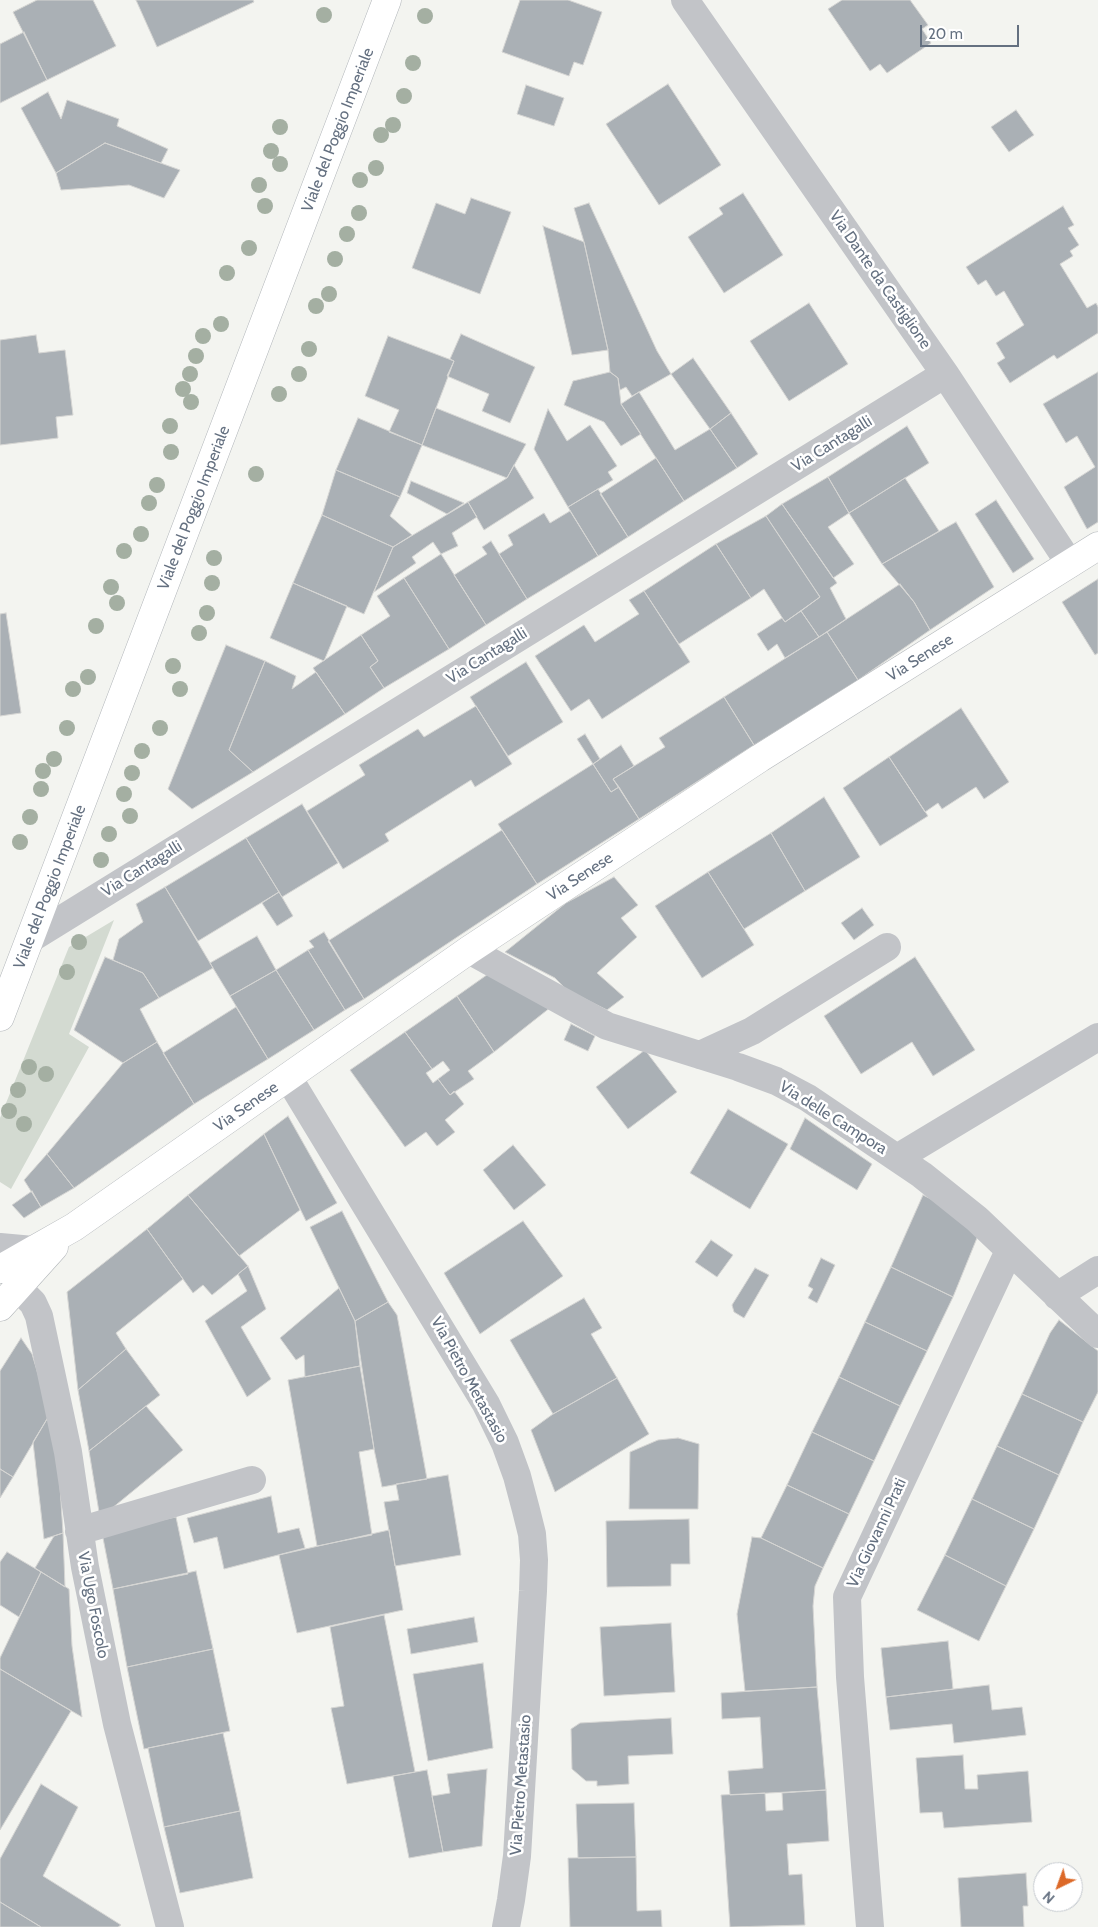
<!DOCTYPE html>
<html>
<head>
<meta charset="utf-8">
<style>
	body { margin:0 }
	#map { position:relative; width:1098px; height:1927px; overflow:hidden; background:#f3f4f0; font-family:Cabin,sans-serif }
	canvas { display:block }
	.north { position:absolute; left:1033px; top:1862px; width:50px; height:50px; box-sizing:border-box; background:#fff; border:1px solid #c1c6cc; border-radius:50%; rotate:222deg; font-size:14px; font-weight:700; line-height:20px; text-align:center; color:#647080 }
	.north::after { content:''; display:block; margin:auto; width:18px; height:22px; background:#dc6928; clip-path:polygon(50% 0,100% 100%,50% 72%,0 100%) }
	.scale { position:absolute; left:920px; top:25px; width:99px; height:22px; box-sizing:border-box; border:2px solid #647080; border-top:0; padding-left:6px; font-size:15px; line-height:18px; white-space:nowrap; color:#647080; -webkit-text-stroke:4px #fff; paint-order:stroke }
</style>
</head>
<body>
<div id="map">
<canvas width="1098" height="1927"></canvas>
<div class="north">N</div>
<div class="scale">20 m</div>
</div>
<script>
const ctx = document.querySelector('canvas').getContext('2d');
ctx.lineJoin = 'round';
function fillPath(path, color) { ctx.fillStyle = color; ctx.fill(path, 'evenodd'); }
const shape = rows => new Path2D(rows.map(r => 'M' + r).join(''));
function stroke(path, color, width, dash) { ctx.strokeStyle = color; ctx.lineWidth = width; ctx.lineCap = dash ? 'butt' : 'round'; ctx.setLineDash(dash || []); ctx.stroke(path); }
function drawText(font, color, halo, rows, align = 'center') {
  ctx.font = font + ' Cabin,sans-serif'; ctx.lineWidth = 5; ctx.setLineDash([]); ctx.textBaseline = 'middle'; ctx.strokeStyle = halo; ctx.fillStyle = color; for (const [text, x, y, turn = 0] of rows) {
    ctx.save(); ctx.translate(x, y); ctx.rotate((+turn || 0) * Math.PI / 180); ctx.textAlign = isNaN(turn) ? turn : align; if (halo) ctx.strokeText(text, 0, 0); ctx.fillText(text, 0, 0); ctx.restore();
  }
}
const green = shape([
	[114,920,69,1034,89,1047,11,1189,0,1182,0,1118,69,947]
]);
const building = shape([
	[37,0,93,0,116,46,47,80,13,12,37,0],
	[136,0,253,0,254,2,157,47,136,0],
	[520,0,568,0,602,12,583,65,574,62,569,76,502,52,520,0],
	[842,0,910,0,928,25,922,29,931,43,887,73,880,64,870,71,828,9,842,0],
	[24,32,47,80,0,103,0,44,24,32],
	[668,84,721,165,659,205,606,124,668,84],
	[526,85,564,98,554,126,517,114,526,85],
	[48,92,61,119,67,100,119,119,117,126,168,149,161,163,105,143,56,173,21,108,48,92],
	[1016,110,1034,135,1009,152,991,127,1016,110],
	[105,143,180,170,164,198,129,185,61,190,56,173,105,143],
	[743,193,783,255,724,293,688,237,723,214,719,208,743,193],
	[471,198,511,212,480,294,412,268,436,203,465,214,471,198],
	[589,203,657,351,671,374,632,396,626,387,620,390,618,378,610,372,608,350,584,242,574,208,589,203],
	[1063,206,1074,225,1068,228,1079,245,1070,251,1073,256,1060,264,1087,308,1096,303,1098,307,1098,333,1057,359,1054,355,1010,383,997,363,1005,358,996,343,1024,325,1004,291,996,296,986,280,978,285,966,267,1063,206],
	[543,226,584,242,608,350,572,355,543,226],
	[809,303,848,364,789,401,750,341,809,303],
	[461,334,535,367,510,423,482,411,489,394,447,376,454,361,450,359,461,334],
	[36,335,39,353,65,350,73,415,56,417,58,438,0,445,0,340,36,335],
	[388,336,454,361,422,445,389,432,399,410,365,396,388,336],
	[693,358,731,413,710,429,671,374,693,358],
	[610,372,618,378,621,404,641,434,621,446,604,422,564,405,573,381,610,372],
	[1098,372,1098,522,1087,529,1064,487,1095,467,1077,436,1066,443,1043,404,1098,372],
	[639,392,675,450,710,429,737,468,684,501,621,404,639,392],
	[436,408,526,444,507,478,422,445,436,408],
	[548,409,567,441,590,425,617,466,608,472,613,480,568,507,534,449,548,409],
	[731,413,758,454,737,468,710,429,731,413],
	[358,418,422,445,400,497,336,470,358,418],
	[907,426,929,463,849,513,828,477,907,426],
	[656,458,684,501,628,537,600,494,656,458],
	[514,465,534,498,484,530,468,502,507,478,514,465],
	[336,470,400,497,390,516,412,535,393,547,322,515,336,470],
	[828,477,849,513,828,527,854,564,833,578,782,504,828,477],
	[905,478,939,531,882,564,849,513,905,478],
	[411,481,464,503,447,514,407,493,411,481],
	[598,489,628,537,598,556,568,507,598,489],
	[996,500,1034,559,1013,573,975,514,996,500],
	[468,502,477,517,452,533,458,546,441,554,433,542,412,557,416,563,374,592,393,547,468,502],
	[782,504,837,583,830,588,846,619,819,637,801,611,820,597,766,516,782,504],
	[570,511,598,556,527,599,499,554,513,545,508,535,544,513,550,523,570,511],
	[322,515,393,547,364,614,293,583,322,515],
	[766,516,820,597,785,622,764,589,751,598,716,544,766,516],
	[956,522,994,587,930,630,914,602,882,564,956,522],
	[491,541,527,599,486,625,454,575,487,554,482,547,491,541],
	[716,544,751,598,679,644,644,591,716,544],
	[441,554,486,625,449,649,404,578,441,554],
	[404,578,449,649,384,688,370,667,378,661,361,635,390,616,377,596,404,578],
	[1098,579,1098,653,1095,655,1062,602,1098,579],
	[293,583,347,606,324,661,270,638,293,583],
	[900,584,914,602,930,630,858,680,827,632,900,584],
	[644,591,690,662,602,719,589,699,571,711,535,656,584,625,595,642,639,614,629,600,644,591],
	[801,611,819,637,785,658,777,644,768,651,757,634,782,618,785,622,801,611],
	[6,613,21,713,0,716,0,614,6,613],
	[827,632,858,680,754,745,724,697,827,632],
	[361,635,378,661,370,667,384,688,345,714,313,668,361,635],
	[226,645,265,661,229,750,253,772,192,809,168,789,226,645],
	[265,661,296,676,292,689,316,672,345,714,253,772,229,750,265,661],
	[526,662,563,722,508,756,470,697,526,662],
	[724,697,754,745,639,819,613,779,665,747,659,738,724,697],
	[476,706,512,764,475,787,471,780,385,834,389,841,343,869,307,811,365,775,359,765,418,729,424,737,476,706],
	[961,708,1009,782,984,799,976,787,942,809,938,803,925,812,889,757,961,708],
	[585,734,600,759,593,764,577,739,585,734],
	[621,745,634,766,613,779,619,787,611,792,593,764,621,745],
	[889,757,928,816,880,846,843,788,889,757],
	[593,764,611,792,619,787,639,819,537,884,498,824,593,764],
	[824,797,860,857,805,891,771,833,824,797],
	[302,804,338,863,282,897,246,838,302,804],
	[502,830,537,884,364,999,328,941,502,830],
	[771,833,805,891,744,929,708,872,771,833],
	[246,838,279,892,198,941,165,887,246,838],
	[708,872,754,945,702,978,655,906,708,872],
	[614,877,638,905,621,918,637,937,597,973,624,997,607,1010,567,990,555,978,505,952,566,903,614,877],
	[165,887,213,968,159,998,143,973,113,960,119,939,143,922,136,904,165,887],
	[279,892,293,916,277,926,262,903,279,892],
	[862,908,874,925,854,940,841,923,862,908],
	[324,932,364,999,345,1010,308,950,314,947,309,941,324,932],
	[257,936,276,970,230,996,210,963,257,936],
	[308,950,345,1010,314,1030,276,970,308,950],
	[105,957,143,973,159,998,140,1009,157,1042,123,1063,74,1030,105,957],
	[915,957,975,1050,933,1076,912,1042,861,1074,824,1016,915,957],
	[276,970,314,1030,268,1059,230,996,276,970],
	[491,972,551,1007,494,1052,457,996,491,972],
	[457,996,494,1052,468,1071,474,1079,450,1095,438,1079,450,1070,443,1061,432,1069,405,1032,457,996],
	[236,1007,268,1059,194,1104,163,1053,236,1007],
	[571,1024,595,1036,588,1051,564,1040,571,1024],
	[405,1032,432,1069,426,1073,433,1083,438,1079,450,1095,454,1091,464,1104,445,1120,455,1132,437,1146,426,1132,405,1147,350,1070,405,1032],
	[157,1042,194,1104,74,1188,47,1154,123,1063,157,1042],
	[645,1050,677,1092,628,1129,596,1087,645,1050],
	[728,1109,788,1144,750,1209,690,1173,728,1109],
	[288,1116,337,1203,306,1221,264,1134,288,1116],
	[805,1118,872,1164,857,1190,790,1149,805,1118],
	[264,1134,300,1210,239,1256,188,1195,264,1134],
	[513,1145,546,1185,514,1210,483,1170,513,1145],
	[47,1154,74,1188,41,1207,24,1180,47,1154],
	[32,1191,41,1207,24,1218,12,1205,32,1191],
	[188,1195,248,1266,212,1295,203,1285,193,1293,147,1229,188,1195],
	[923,1195,967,1217,979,1233,953,1297,891,1267,923,1195],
	[342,1211,388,1302,355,1321,310,1227,342,1211],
	[523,1221,563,1276,480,1334,444,1273,523,1221],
	[147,1229,183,1279,116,1333,126,1349,78,1390,67,1292,147,1229],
	[711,1240,733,1255,717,1277,695,1262,711,1240],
	[821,1258,835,1265,817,1303,808,1298,813,1289,808,1286,821,1258],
	[248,1266,266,1309,241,1327,271,1379,247,1397,205,1321,247,1291,238,1274,248,1266],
	[891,1267,953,1297,927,1351,865,1322,891,1267],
	[755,1268,769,1275,744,1318,734,1312,732,1305,755,1268],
	[339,1288,355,1321,360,1366,305,1377,304,1355,296,1360,280,1338,339,1288],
	[584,1298,602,1328,591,1334,617,1378,553,1414,510,1340,584,1298],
	[388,1302,397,1315,427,1479,382,1487,374,1449,355,1321,388,1302],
	[1059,1320,1098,1351,1098,1392,1083,1422,1022,1394,1050,1333,1059,1320],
	[865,1322,927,1351,900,1406,839,1377,865,1322],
	[21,1338,32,1354,50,1414,13,1477,0,1469,0,1371,21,1338],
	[126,1349,160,1395,89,1451,78,1390,126,1349],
	[360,1366,374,1449,359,1452,372,1535,317,1546,288,1380,360,1366],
	[839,1377,900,1406,874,1461,812,1432,839,1377],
	[617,1378,649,1434,555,1492,531,1430,553,1414,617,1378],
	[1022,1394,1083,1422,1059,1475,997,1446,1022,1394],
	[146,1406,183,1450,100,1518,89,1451,146,1406],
	[50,1414,59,1471,63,1533,44,1539,33,1442,50,1414],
	[812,1432,874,1461,849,1514,787,1485,812,1432],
	[678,1438,699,1444,698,1509,629,1509,630,1452,658,1440,678,1438],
	[997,1446,1059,1475,1034,1529,972,1499,997,1446],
	[0,1469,13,1477,0,1498,0,1469],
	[448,1475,461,1555,395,1566,384,1502,399,1500,396,1484,448,1475],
	[787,1485,849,1514,823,1568,761,1538,787,1485],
	[271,1496,278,1533,299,1528,305,1548,224,1569,217,1537,194,1543,187,1518,271,1496],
	[972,1499,1034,1529,1006,1586,945,1555,972,1499],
	[176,1517,188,1574,113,1589,102,1533,176,1517],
	[689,1519,690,1564,671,1564,671,1586,607,1587,606,1521,689,1519],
	[389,1530,403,1610,297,1633,279,1555,389,1530],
	[63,1533,65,1587,35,1568,54,1536,63,1533],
	[752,1537,761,1538,823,1568,815,1586,813,1606,817,1687,745,1691,737,1614,752,1537],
	[7,1552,41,1572,19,1617,0,1605,0,1562,7,1552],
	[945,1555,1006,1586,979,1641,917,1610,945,1555],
	[196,1571,213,1649,127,1667,113,1589,196,1571],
	[41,1572,69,1589,72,1646,82,1717,0,1669,0,1658,41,1572],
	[384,1615,415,1772,347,1784,331,1708,344,1706,330,1627,384,1615],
	[474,1617,478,1642,411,1654,407,1629,474,1617],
	[671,1623,675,1692,604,1696,600,1627,671,1623],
	[948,1641,953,1689,886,1697,881,1648,948,1641],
	[213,1649,230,1731,144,1749,127,1667,213,1649],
	[483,1663,493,1748,428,1761,413,1674,483,1663],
	[0,1669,71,1711,0,1830,0,1669],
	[989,1685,992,1710,1022,1707,1026,1735,954,1743,952,1724,890,1730,886,1697,989,1685],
	[817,1687,826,1790,730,1795,728,1771,763,1768,760,1717,722,1719,721,1693,817,1687],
	[671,1718,673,1754,628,1756,629,1784,597,1786,597,1781,586,1781,572,1769,571,1729,580,1723,671,1718],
	[223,1733,240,1811,164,1827,148,1748,223,1733],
	[963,1755,965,1789,978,1789,977,1775,1028,1771,1032,1822,944,1828,942,1812,920,1813,916,1758,963,1755],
	[487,1769,482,1846,443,1852,432,1796,450,1793,447,1774,487,1769],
	[427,1770,443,1852,409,1858,393,1776,427,1770],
	[41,1784,78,1807,43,1876,121,1925,118,1927,41,1927,0,1902,0,1859,41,1784],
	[826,1790,829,1841,787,1844,789,1875,802,1874,805,1925,730,1927,721,1795,765,1793,766,1811,783,1810,782,1793,826,1790],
	[634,1803,636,1857,578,1858,576,1804,634,1803],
	[240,1811,253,1878,180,1893,164,1827,240,1811],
	[636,1857,637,1911,661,1910,662,1927,570,1927,568,1858,636,1857],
	[1026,1873,1028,1906,1023,1906,1024,1927,961,1927,958,1878,1026,1873],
	[0,1902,41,1927,0,1927,0,1902]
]);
const minor = shape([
	[685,0,945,374,1070,564],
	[30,939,945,374],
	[469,950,607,1026,738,1067,776,1081,808,1098,922,1175,977,1219,1098,1334],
	[700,1055,752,1031,887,947],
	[288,1077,486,1404,505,1443,517,1476,526,1510,532,1534,534,1560,533,1591,517,1856,511,1900,506,1927],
	[897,1158,1098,1037],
	[0,1247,33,1250],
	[17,1287,33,1303,39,1316,68,1452,85,1567,117,1724,170,1927],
	[1057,1296,1098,1270],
	[79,1531,252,1480],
	[870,1927,850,1677,847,1597,1009,1251]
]);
const major = shape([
	[0,1017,387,0],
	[0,1269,74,1227,469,950,760,758,1098,546],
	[0,1307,54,1247]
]);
const trees = [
	[324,15],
	[425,16],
	[413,63],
	[404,96],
	[393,125],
	[280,127],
	[381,135],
	[271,151],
	[280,164],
	[376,168],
	[360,180],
	[259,185],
	[265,206],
	[359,213],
	[347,234],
	[249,248],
	[335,259],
	[227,273],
	[329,294],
	[316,306],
	[221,324],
	[203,336],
	[309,349],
	[196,356],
	[190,374],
	[299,374],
	[183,389],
	[279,394],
	[191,402],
	[170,426],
	[171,452],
	[256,474],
	[157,485],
	[149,503],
	[141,534],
	[124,551],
	[214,558],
	[212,583],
	[111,587],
	[117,603],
	[207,613],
	[96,626],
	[199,633],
	[173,666],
	[88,677],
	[73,689],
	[180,689],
	[67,728],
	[160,728],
	[142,751],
	[54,759],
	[43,771],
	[132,773],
	[41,789],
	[124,794],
	[130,816],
	[30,817],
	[109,834],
	[20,842],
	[101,860],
	[79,942],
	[67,972],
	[29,1067],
	[46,1074],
	[18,1090],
	[9,1111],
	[24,1124]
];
const streetNames = [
	["Viale del Poggio Imperiale",338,130,-69],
	["Via Dante da Castiglione",880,280,55],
	["Via Cantagalli",832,444,-32],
	["Viale del Poggio Imperiale",194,508,-69],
	["Via Cantagalli",487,656,-32],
	["Via Senese",920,658,-32],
	["Via Cantagalli",142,869,-32],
	["Via Senese",580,877,-33],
	["Viale del Poggio Imperiale",50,887,-69],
	["Via Senese",246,1107,-35],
	["Via delle Campora",833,1118,32],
	["Via Pietro Metastasio",469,1380,61],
	["Via Giovanni Prati",877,1533,-65],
	["Via Ugo Foscolo",93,1605,79],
	["Via Pietro Metastasio",521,1785,-86]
];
fillPath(green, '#d3dad1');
fillPath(building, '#aab0b5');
stroke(building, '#d5d5d3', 1);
stroke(major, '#b2b6ba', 29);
stroke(minor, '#c2c4c8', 28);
stroke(major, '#fff', 28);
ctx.fillStyle = '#a4afa2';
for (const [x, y] of trees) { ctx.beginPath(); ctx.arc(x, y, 8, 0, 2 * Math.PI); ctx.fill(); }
drawText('16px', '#647080', '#fff', streetNames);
</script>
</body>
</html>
